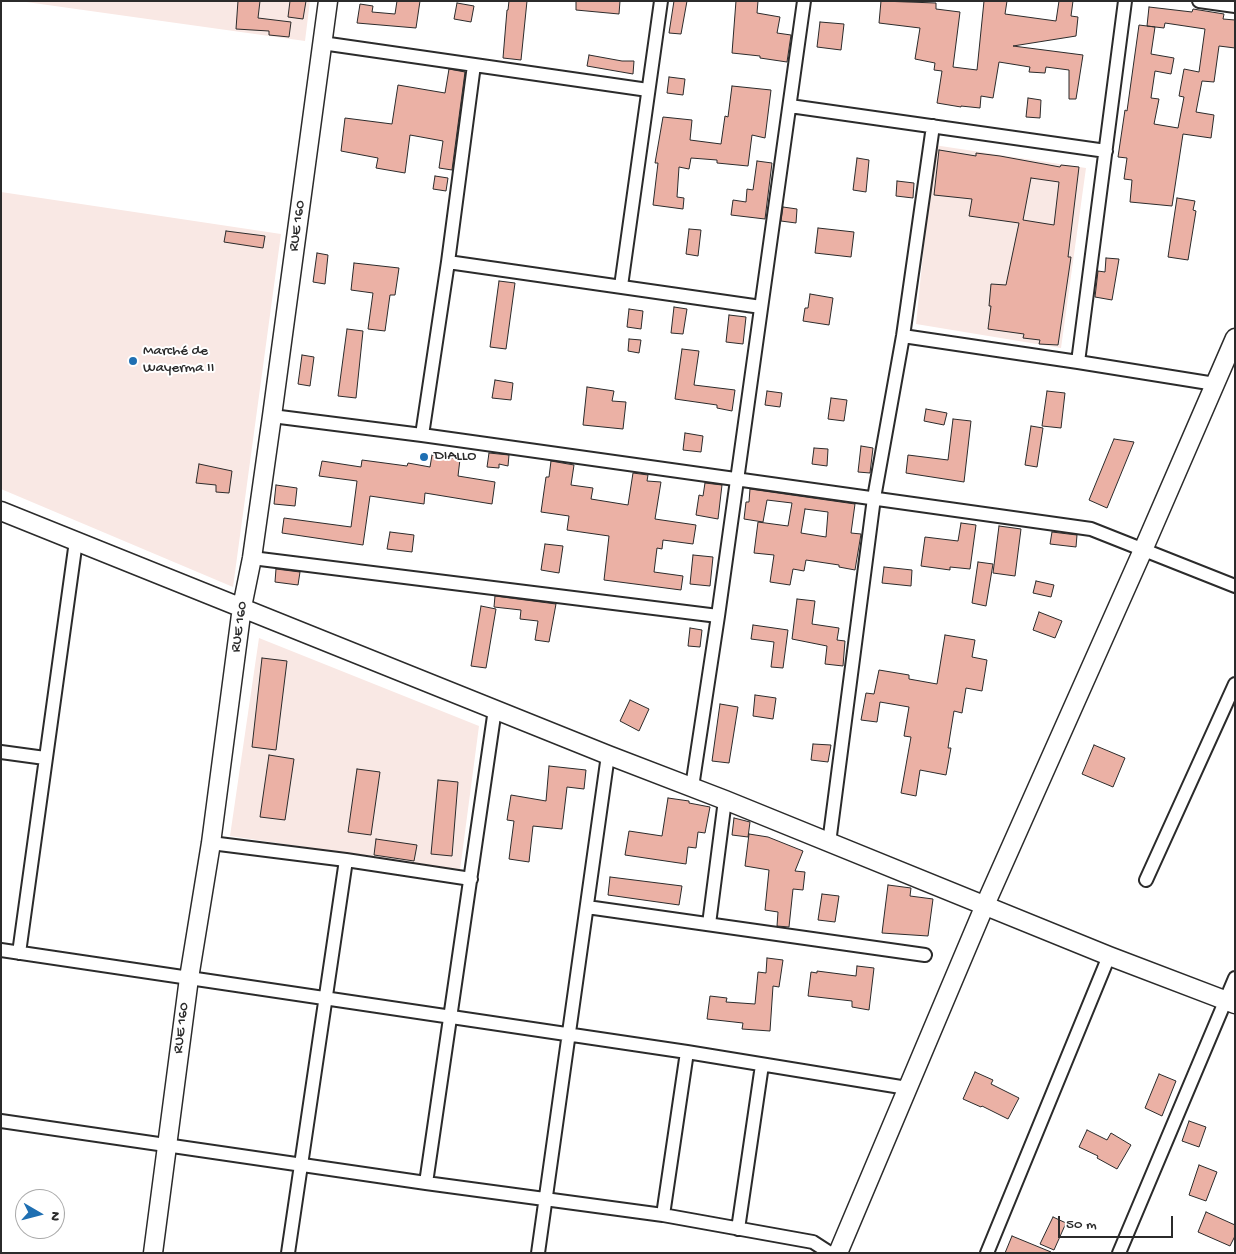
<!DOCTYPE html>
<html>
<head>
<meta charset="utf-8">
<style>
	body { margin:0 }
	#map { position:relative; width:1236px; height:1254px; overflow:hidden; background:#fff; font-family:"Gochi Hand",sans-serif }
	canvas { display:block }
	.frame { position:absolute; inset:0; border:2px solid #2b2b2b; pointer-events:none }
	.north { position:absolute; left:15px; top:1189px; width:50px; height:50px; box-sizing:border-box; background:#fff; border:1px solid #aaa; border-radius:50%; rotate:98deg; font-size:14px; font-weight:700; line-height:20px; text-align:center; color:#2b2b2b }
	.north::after { content:''; display:block; margin:auto; width:18px; height:22px; background:#1f6fb2; clip-path:polygon(50% 0,100% 100%,50% 72%,0 100%) }
	.scale { position:absolute; left:1058px; top:1216px; width:115px; height:22px; box-sizing:border-box; border:2px solid #2b2b2b; border-top:0; padding-left:6px; font-size:15px; line-height:18px; white-space:nowrap; color:#2b2b2b; -webkit-text-stroke:4px #fff; paint-order:stroke }
</style>
</head>
<body>
<div id="map">
<canvas width="1236" height="1254"></canvas>
<div class="frame"></div>
<div class="north">N</div>
<div class="scale">50 m</div>
</div>
<script>
const ctx = document.querySelector('canvas').getContext('2d');
ctx.lineJoin = 'round';
function fillPath(path, color) { ctx.fillStyle = color; ctx.fill(path, 'evenodd'); }
const shape = rows => new Path2D(rows.map(r => 'M' + r).join(''));
function stroke(path, color, width, dash) { ctx.strokeStyle = color; ctx.lineWidth = width; ctx.lineCap = dash ? 'butt' : 'round'; ctx.setLineDash(dash || []); ctx.stroke(path); }
function drawText(font, color, halo, rows, align = 'center') {
  ctx.font = font + ' "Gochi Hand",sans-serif'; ctx.lineWidth = 4; ctx.setLineDash([]); ctx.textBaseline = 'middle'; ctx.strokeStyle = halo; ctx.fillStyle = color; for (const [text, x, y, turn = 0] of rows) {
    ctx.save(); ctx.translate(x, y); ctx.rotate((+turn || 0) * Math.PI / 180); ctx.textAlign = isNaN(turn) ? turn : align; if (halo) ctx.strokeText(text, 0, 0); ctx.fillText(text, 0, 0); ctx.restore();
  }
}
const built = shape([
	[19,1,310,1,305,41],
	[934,145,1086,168,1061,348,916,324],
	[1,192,281,234,233,587,1,489],
	[259,638,479,726,460,870,230,836]
]);
const building = shape([
	[238,1,260,1,258,18,291,22,289,37,269,35,269,31,236,29,238,1],
	[290,1,306,1,303,19,288,17,290,1],
	[397,1,420,1,416,28,357,23,360,4,373,6,372,12,395,14,397,1],
	[509,1,527,1,521,60,503,58,507,10,508,10,509,1],
	[576,1,620,1,619,14,576,10,576,1],
	[674,1,687,1,681,34,669,33,674,1],
	[736,1,758,1,757,13,780,17,777,33,791,35,787,62,760,58,760,56,732,53,736,1],
	[881,1,936,3,936,9,960,12,953,67,977,70,984,1,1007,1,1005,14,1056,21,1059,1,1073,1,1071,16,1078,17,1076,36,1013,46,1083,55,1076,99,1069,99,1069,70,1046,67,1045,73,1029,72,1030,67,999,62,993,98,981,96,980,108,961,106,961,107,937,103,942,71,934,70,935,63,915,59,920,28,879,23,881,1],
	[457,3,474,6,471,22,454,19,457,3],
	[1149,7,1192,12,1193,9,1224,14,1223,19,1235,20,1235,48,1219,46,1214,82,1202,81,1196,112,1214,115,1211,138,1183,134,1172,206,1130,202,1132,180,1124,179,1127,158,1118,157,1125,110,1127,111,1139,25,1155,27,1151,54,1174,58,1171,74,1155,71,1151,98,1159,99,1154,124,1178,128,1184,97,1179,96,1184,69,1199,72,1205,29,1165,23,1164,28,1147,26,1149,7],
	[820,22,844,24,841,50,817,47,820,22],
	[589,55,622,61,634,61,633,74,587,66,589,55],
	[449,69,465,72,452,170,439,168,443,141,410,135,405,173,376,168,378,158,341,151,345,118,392,124,398,85,445,93,449,69],
	[669,77,685,79,683,95,667,93,669,77],
	[732,86,771,90,765,138,752,135,748,166,717,163,717,160,691,158,689,169,679,167,677,197,684,198,683,209,653,205,658,163,655,163,663,117,692,120,690,140,721,144,725,116,728,117,732,86],
	[1028,98,1041,100,1040,118,1026,117,1028,98],
	[939,150,976,156,976,153,1000,156,1060,167,1061,165,1079,167,1068,257,1071,257,1058,345,1039,344,1040,340,1023,338,1024,334,988,329,991,306,989,306,991,284,1006,285,1019,223,969,216,972,199,934,195,939,150],
	[1031,178,1059,182,1054,225,1023,220,1031,178],
	[857,158,869,160,866,192,853,190,857,158],
	[757,161,772,163,765,219,731,215,733,200,746,202,747,189,753,190,757,161],
	[435,176,448,178,446,191,433,189,435,176],
	[897,181,914,183,913,198,896,196,897,181],
	[1177,198,1195,201,1193,210,1196,211,1188,260,1168,257,1177,198],
	[783,207,797,209,796,223,781,221,783,207],
	[818,228,854,232,851,257,815,253,818,228],
	[689,229,701,230,698,256,686,254,689,229],
	[226,231,265,236,263,248,224,242,226,231],
	[317,253,328,255,325,284,313,282,317,253],
	[1106,258,1119,259,1112,300,1095,297,1098,271,1105,272,1106,258],
	[354,263,399,268,395,295,390,295,385,331,368,329,373,293,351,290,354,263],
	[499,281,515,283,506,349,490,347,499,281],
	[810,294,833,298,829,325,803,321,805,308,808,308,810,294],
	[674,307,687,309,683,334,671,333,674,307],
	[629,309,643,311,641,329,627,327,629,309],
	[729,315,746,317,743,344,726,342,729,315],
	[347,329,363,331,356,398,338,396,347,329],
	[629,339,641,340,639,353,628,351,629,339],
	[682,349,699,351,694,385,735,390,732,411,717,408,717,405,675,399,682,349],
	[302,355,314,357,310,386,298,384,302,355],
	[495,380,513,383,511,400,492,398,495,380],
	[587,387,614,391,612,401,626,402,623,429,583,425,587,387],
	[767,391,782,393,780,407,765,405,767,391],
	[1047,391,1065,393,1061,428,1042,426,1047,391],
	[831,398,847,400,844,421,828,419,831,398],
	[926,409,947,413,944,425,924,421,926,409],
	[953,419,971,421,964,482,906,473,908,455,948,460,953,419],
	[1031,426,1043,428,1037,467,1025,465,1031,426],
	[685,433,703,436,701,452,683,450,685,433],
	[1114,439,1134,442,1107,508,1089,500,1114,439],
	[861,446,873,448,870,473,858,472,861,446],
	[814,448,828,449,827,466,812,464,814,448],
	[489,453,509,455,508,466,499,464,499,468,487,467,489,453],
	[432,455,460,459,458,476,495,482,492,504,425,493,424,504,370,496,363,545,282,533,284,518,351,527,357,481,319,476,322,461,361,467,362,460,407,466,408,463,430,467,432,455],
	[551,461,574,465,571,485,593,488,591,499,628,505,633,473,648,475,647,481,661,482,655,519,696,525,693,544,663,540,662,549,657,548,654,572,683,576,681,590,604,580,609,536,567,530,569,516,541,512,546,477,549,477,551,461],
	[199,464,232,471,229,493,216,492,216,485,196,483,199,464],
	[705,483,722,485,718,519,696,515,699,495,703,496,705,483],
	[276,485,297,488,295,506,274,504,276,485],
	[750,489,855,504,851,533,861,534,855,570,839,567,839,565,806,560,804,571,793,569,790,585,770,582,774,555,754,553,758,522,788,526,792,503,767,500,763,522,744,519,746,502,749,502,750,489],
	[805,509,828,512,826,537,801,533,805,509],
	[961,523,976,525,970,569,950,567,950,570,921,566,925,537,958,541,961,523],
	[999,526,1021,529,1015,576,993,573,999,526],
	[390,532,414,535,412,552,387,549,390,532],
	[1052,532,1077,535,1076,547,1050,544,1052,532],
	[545,544,563,546,559,573,541,570,545,544],
	[693,555,713,557,710,586,690,584,693,555],
	[978,562,993,564,986,606,972,603,978,562],
	[884,567,912,570,911,586,882,583,884,567],
	[276,569,300,572,298,585,275,582,276,569],
	[1036,581,1054,585,1051,597,1033,593,1036,581],
	[495,596,556,604,549,642,535,640,538,621,520,619,521,610,494,607,495,596],
	[797,599,815,601,812,624,839,628,837,640,845,641,843,666,825,664,827,646,792,639,797,599],
	[481,606,496,609,486,668,471,666,481,606],
	[1039,612,1062,621,1055,638,1033,630,1039,612],
	[753,625,788,630,783,668,771,667,774,642,751,639,753,625],
	[690,628,702,630,700,647,688,646,690,628],
	[945,635,975,640,972,657,987,660,982,691,966,688,962,713,954,711,948,748,951,748,946,775,920,770,916,796,901,793,911,737,904,736,909,707,880,702,877,722,861,720,866,693,874,694,879,670,909,675,909,679,937,684,945,635],
	[262,658,287,661,276,750,252,747,262,658],
	[755,695,776,698,773,719,753,716,755,695],
	[630,700,649,709,639,731,620,721,630,700],
	[720,704,738,707,729,763,712,761,720,704],
	[813,744,831,745,828,762,811,760,813,744],
	[1094,745,1125,758,1113,787,1082,774,1094,745],
	[269,755,294,759,285,820,260,817,269,755],
	[549,766,586,770,584,789,567,787,562,829,533,826,529,862,509,859,514,821,507,820,511,795,546,801,549,766],
	[357,769,380,772,371,835,348,832,357,769],
	[438,780,458,782,452,856,431,854,438,780],
	[668,798,689,801,689,803,710,807,705,833,698,832,696,848,688,847,686,864,625,855,629,831,662,836,668,798],
	[734,818,750,822,748,837,732,835,734,818],
	[749,834,768,837,803,851,795,871,805,872,803,890,793,889,789,927,777,926,778,912,765,910,769,870,745,866,749,834],
	[376,839,417,845,414,861,374,855,376,839],
	[610,877,682,886,679,905,608,895,610,877],
	[888,885,911,888,910,896,933,899,928,936,882,933,888,885],
	[822,894,839,896,835,922,818,920,822,894],
	[767,958,783,960,779,987,773,986,770,1031,742,1029,743,1023,707,1019,710,996,727,998,726,1002,755,1004,758,972,766,973,767,958],
	[857,966,874,968,869,1010,852,1007,852,1001,808,996,811,972,817,973,817,971,856,976,857,966],
	[975,1072,993,1080,991,1084,1019,1098,1008,1119,982,1106,981,1107,963,1099,975,1072],
	[1159,1074,1176,1081,1162,1116,1145,1108,1159,1074],
	[1189,1121,1206,1127,1199,1147,1182,1141,1189,1121],
	[1087,1130,1107,1140,1111,1133,1131,1145,1117,1169,1097,1158,1098,1156,1079,1147,1087,1130],
	[1199,1165,1217,1172,1206,1201,1189,1195,1199,1165],
	[1206,1212,1235,1225,1235,1236,1230,1246,1198,1232,1206,1212],
	[1053,1217,1066,1223,1054,1250,1040,1244,1053,1217],
	[1012,1236,1051,1252,1051,1253,1005,1253,1012,1236]
]);
const street = shape([
	[1199,1,1235,6],
	[322,43,648,90],
	[790,106,1106,151],
	[448,262,761,307],
	[621,286,661,1],
	[903,336,1078,362,1215,384],
	[1078,362,1125,1],
	[272,416,422,435,1091,529,1235,586],
	[422,435,448,262,474,65],
	[252,558,718,616],
	[1,752,45,758],
	[692,787,718,616,804,1],
	[211,843,346,860,471,879],
	[829,843,874,498,903,336,933,126],
	[1146,880,1235,684],
	[587,907,925,955],
	[709,924,725,800],
	[1,950,687,1052,907,1088],
	[19,953,76,541],
	[1,1121,426,1183,663,1215,813,1242,830,1253],
	[426,1183,495,709],
	[663,1215,687,1052],
	[738,1229,762,1065],
	[288,1253,346,860],
	[538,1253,608,755],
	[987,1253,1109,956],
	[1119,1253,1235,978]
]);
const secondary = shape([
	[1,511,608,755,725,800,1109,956,1235,1004],
	[153,1253,189,978,211,843,242,607,252,558,272,416,328,1],
	[838,1253,985,905,1143,550,1235,338]
]);
const markers = [
	[133,361,5,"#1f6fb2"],
	[424,457,5,"#1f6fb2"]
];
const streetNames = [
	["RUE 160",298,226,-82],
	["RUE 160",240,627,-82],
	["RUE 160",182,1028,-83]
];
const poiNames = [
	["Marché de",143,352],
	["Wayerma II",143,369],
	["DIALLO",434,457]
];
fillPath(built, '#f9e8e4');
fillPath(building, '#ebb1a5');
stroke(building, '#2b2b2b', 1);
stroke(street, '#2b2b2b', 16);
stroke(secondary, '#2b2b2b', 21);
stroke(street, '#fff', 12);
stroke(secondary, '#fff', 18);
for (const [x, y, r, color] of markers) { const dot = new Path2D(); dot.arc(x, y, r, 0, 2 * Math.PI); ctx.fillStyle = color; ctx.fill(dot); stroke(dot, '#fff', 2); }
drawText('15px', '#2b2b2b', '#fff', streetNames);
drawText('15px', '#2b2b2b', '#fff', poiNames, 'left');
</script>
</body>
</html>
